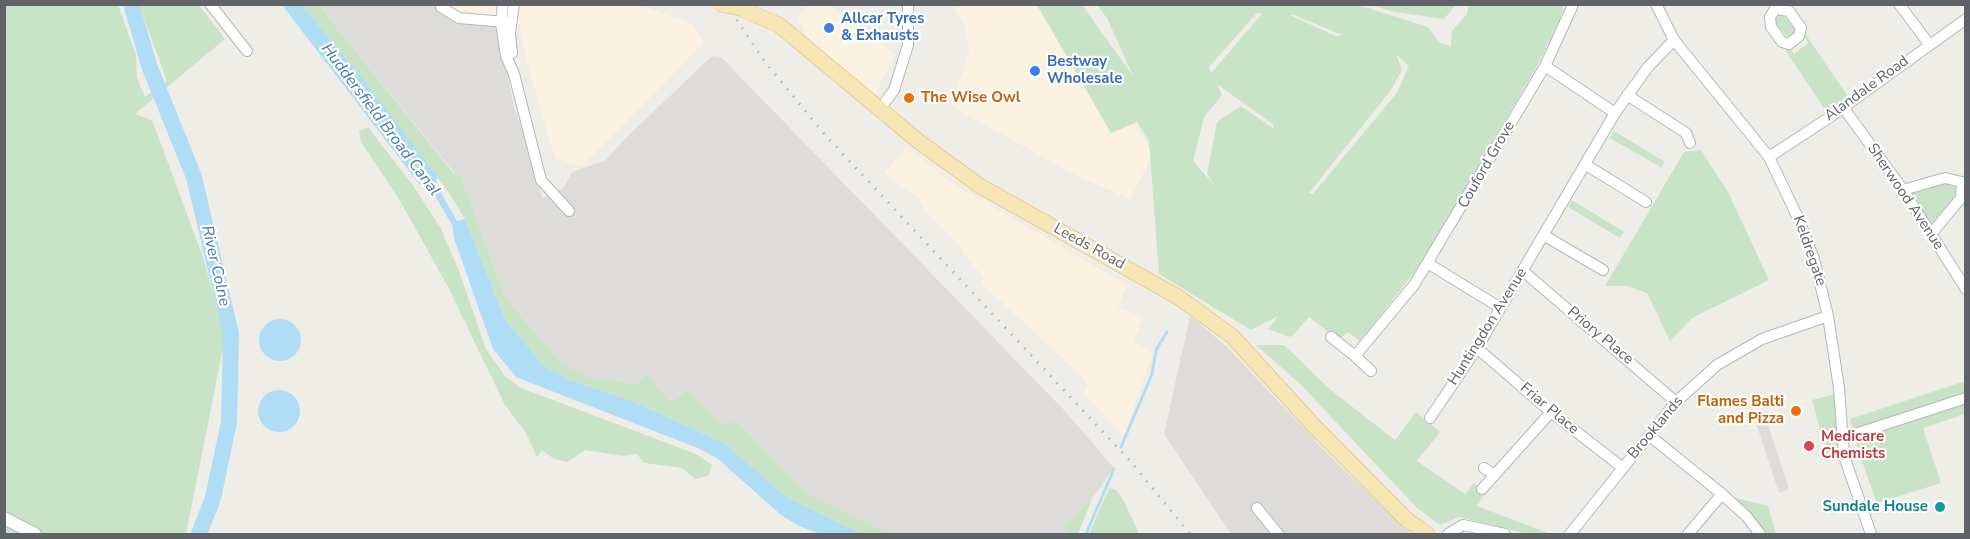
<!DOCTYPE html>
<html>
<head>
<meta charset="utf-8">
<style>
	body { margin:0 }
	#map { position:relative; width:1970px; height:539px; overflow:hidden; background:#efede7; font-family:"Nunito Sans",sans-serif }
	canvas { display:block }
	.frame { position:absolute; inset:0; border:6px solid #5f6266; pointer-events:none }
</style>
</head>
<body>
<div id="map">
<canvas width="1970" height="539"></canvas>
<div class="frame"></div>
</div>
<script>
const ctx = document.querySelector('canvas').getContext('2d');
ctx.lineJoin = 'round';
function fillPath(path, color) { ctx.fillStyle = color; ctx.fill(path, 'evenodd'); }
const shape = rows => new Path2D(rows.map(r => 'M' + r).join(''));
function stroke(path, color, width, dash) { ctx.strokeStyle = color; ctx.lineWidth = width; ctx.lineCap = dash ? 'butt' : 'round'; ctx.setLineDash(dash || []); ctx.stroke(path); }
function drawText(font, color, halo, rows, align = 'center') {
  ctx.font = font + ' "Nunito Sans",sans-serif'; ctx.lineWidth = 4.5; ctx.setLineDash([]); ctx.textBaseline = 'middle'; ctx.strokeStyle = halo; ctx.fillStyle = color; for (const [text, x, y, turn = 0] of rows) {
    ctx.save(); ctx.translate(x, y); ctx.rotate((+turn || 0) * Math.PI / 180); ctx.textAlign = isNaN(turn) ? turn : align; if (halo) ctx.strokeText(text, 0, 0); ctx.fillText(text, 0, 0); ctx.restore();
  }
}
const commercial = shape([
	[438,5,640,5,693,24,704,43,581,167,556,158,552,150,524,50,520,25,459,19],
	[808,5,828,5,896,55,874,95,809,40,797,18],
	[953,5,1046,5,1110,134,1135,124,1153,154,1130,199,1077,176,951,106,969,52,966,28],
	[907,147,950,182,1127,285,1118,307,1144,318,1133,340,1153,353,1124,436,1083,393,1088,385,1079,374,981,283,984,278,961,251,962,247,925,212,919,199,884,173]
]);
const industrial = shape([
	[327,4,438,5,459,19,498,25,514,107,530,149,542,198,563,189,572,172,606,160,626,138,712,56,721,57,1064,410,1114,468,1092,499,1063,527,1067,534,890,534,806,493,740,425,723,426,687,390,671,402,646,376,637,384,588,377,562,364,505,297,460,174,455,174,322,9],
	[1190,316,1226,346,1329,455,1410,534,1231,534,1164,434],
	[1763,410,1789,489,1779,493,1753,414]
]);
const green = shape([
	[4,5,118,5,136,55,137,78,145,97,167,81,139,5,199,5,225,39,135,114,152,120,203,257,225,338,186,534,5,534],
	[301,5,327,5,322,9,454,174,460,174,505,297,562,364,588,377,637,384,646,375,671,402,687,390,723,426,730,421,740,425,806,493,890,534,862,534,786,497,726,444,632,401,569,380,543,365,505,319,465,219,447,190,354,67],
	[1037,5,1082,5,1133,76,1107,18,1097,5,1358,5,1428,27,1440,43,1451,46,1452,31,1467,14,1468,5,1564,5,1560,19,1537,66,1420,265,1360,341,1348,332,1339,340,1309,317,1291,337,1268,329,1278,316,1251,330,1159,274,1149,141,1137,122,1111,133],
	[1257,13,1262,14,1211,73,1209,67],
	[1290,15,1294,15,1342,35,1335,36],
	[1396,54,1409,66,1396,94,1313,194,1309,193,1391,90,1402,70],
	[1217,84,1273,124,1274,129,1241,106,1217,122,1207,174,1214,185,1193,161,1204,117,1222,95],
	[1370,5,1456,5,1444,19,1395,12],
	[1782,14,1795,29,1795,33,1789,38,1776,24,1775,19],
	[1806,35,1851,101,1830,117,1785,50,1790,47,1794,54,1808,43,1804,36],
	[368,127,414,187,440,227,459,271,486,349,505,376,521,388,696,454,712,465,708,476,695,479,682,468,644,463,637,454,623,456,585,450,568,462,554,459,542,450,537,457,526,433,505,405,448,287,399,199,361,142,359,131],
	[1614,131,1665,162,1662,168,1610,138],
	[1701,150,1728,192,1769,280,1692,318,1670,341,1647,293,1627,286,1605,286,1684,152],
	[1945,178,1963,190,1931,234,1903,190],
	[1572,200,1624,232,1620,238,1568,207],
	[1256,345,1284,345,1332,391,1395,440,1416,412,1440,432,1417,461,1465,494,1474,483,1486,492,1477,506,1551,534,1527,534,1459,517,1440,525,1417,508,1300,384],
	[1965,381,1965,414,1923,428,1941,483,1877,503,1858,450,1850,419],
	[1835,394,1840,453,1828,458,1812,400],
	[1109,488,1116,490,1124,501,1139,534,1089,534],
	[1725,495,1768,506,1776,534,1760,534],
	[1092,499,1078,534,1067,534,1063,527]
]);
const water = shape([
	[282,5,301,5,354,67,437,176,436,184,457,221,465,219,505,319,543,365,569,380,632,401,726,444,786,497,862,534,821,534,799,526,781,515,718,459,700,449,516,377,493,349,455,241,452,225,431,189,420,185],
	'259 340a21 21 0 1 1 42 0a21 21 0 1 1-42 0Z',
	'258 411a21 21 0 1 1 42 0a21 21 0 1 1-42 0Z'
]);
const stream = shape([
	[1121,447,1152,374,1156,350,1167,332],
	[1086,534,1114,469]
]);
const river = shape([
	[131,4,150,68,194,177,231,334,229,422,213,498,199,534]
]);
const minor = shape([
	[210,4,247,51],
	[503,4,501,23,506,56,514,74,541,180,569,211],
	[1656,4,1674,40,1769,157,1799,220,1814,259,1828,316,1839,388,1844,456,1871,534],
	[1899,4,1929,44],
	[441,7,459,18,506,22],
	[1572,7,1545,66,1615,113],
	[1775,9,1789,11,1801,28,1799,36,1789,44,1782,42,1771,27,1770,17,1775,9],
	[512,53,510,33,514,4],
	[1627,95,1686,133,1690,143],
	[1843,107,1903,190,1966,289],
	[880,109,894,90,908,45,908,4],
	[1769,157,1830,117,1966,19],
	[1586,165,1646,202],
	[1903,190,1945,178,1962,182,1961,198,1931,234],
	[1545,236,1603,270],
	[1429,264,1499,307],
	[1523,271,1676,402],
	[1331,337,1355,356,1414,285,1545,66],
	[1477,348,1551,412,1623,468],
	[1355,356,1371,371],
	[1430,418,1477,348,1615,113,1648,67,1674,40],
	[1650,436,1722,494,1747,517,1760,534],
	[1843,438,1966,398],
	[1484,468,1495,475],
	[1482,489,1551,412],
	[1257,508,1278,534],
	[1448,534,1463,525,1505,534],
	[1570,534,1676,402,1717,365,1762,339,1828,316],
	[1688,534,1722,494]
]);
const tertiary = shape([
	[4,518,35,534]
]);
const primary = shape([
	[740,8,779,25,918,141,980,186,1178,297,1232,336,1314,426,1406,519,1427,534]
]);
const rail = shape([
	[726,4,765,62,826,136,1132,463,1190,534]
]);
const primaryBridge = shape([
	[719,4,740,8]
]);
const markers = [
	[829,28,6,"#3f7fe0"],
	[1035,71,6,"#3f7fe0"],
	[909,98,6,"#e8710a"],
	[1796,411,6,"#e8710a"],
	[1809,446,6,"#e0444e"],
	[1940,507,6,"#0f9aa8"]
];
const shopNames = [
	["Allcar Tyres",841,19],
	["& Exhausts",841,36],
	["Bestway",1047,62],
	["Wholesale",1047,79]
];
const streetNames = [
	["Alandale Road",1867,89,-36],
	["Couford Grove",1487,165,-60],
	["Sherwood Avenue",1905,197,56],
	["Leeds Road",1089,247,29],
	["Keldregate",1809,251,71],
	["Huntingdon Avenue",1488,327,-58],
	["Priory Place",1600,336,40],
	["Friar Place",1549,409,40],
	["Brooklands",1656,428,-50]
];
const foodNames = [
	["The Wise Owl",921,98],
	["Flames Balti",1784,402,"right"],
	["and Pizza",1784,419,"right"]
];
const healthNames = [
	["Medicare",1821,437],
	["Chemists",1821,454]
];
const cultureNames = [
	["Sundale House",1928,507]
];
const waterNames = [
	["Huddersfield Broad Canal",380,120,53],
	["River Colne",215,266,77]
];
fillPath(commercial, '#fbf2e1');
fillPath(industrial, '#dedcd9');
fillPath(green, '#c9e3c7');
fillPath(water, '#b0ddf6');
stroke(stream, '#b0ddf6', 3);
stroke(river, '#b0ddf6', 16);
stroke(minor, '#b4b7ba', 12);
stroke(tertiary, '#b4b7ba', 14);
stroke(primary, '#e2b86d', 16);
stroke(minor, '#fff', 10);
stroke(tertiary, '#fff', 12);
stroke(primary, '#f6e6b5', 15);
stroke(rail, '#b5b6b6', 3, [1.5, 8]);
stroke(primaryBridge, '#e2b86d', 16, []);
stroke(primaryBridge, '#f6e6b5', 15);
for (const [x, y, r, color] of markers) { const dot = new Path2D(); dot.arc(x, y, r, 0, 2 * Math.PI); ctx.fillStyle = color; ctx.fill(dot); stroke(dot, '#fff', 2); }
drawText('bold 15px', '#366cbe', '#fff', shopNames, 'left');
drawText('15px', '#5f6266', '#fff', streetNames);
drawText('bold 15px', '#c56008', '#fff', foodNames, 'left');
drawText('bold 15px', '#be3a42', '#fff', healthNames, 'left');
drawText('bold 15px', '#0d838f', '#fff', cultureNames, 'right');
drawText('italic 16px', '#4b7a9e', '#fff', waterNames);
</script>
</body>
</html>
